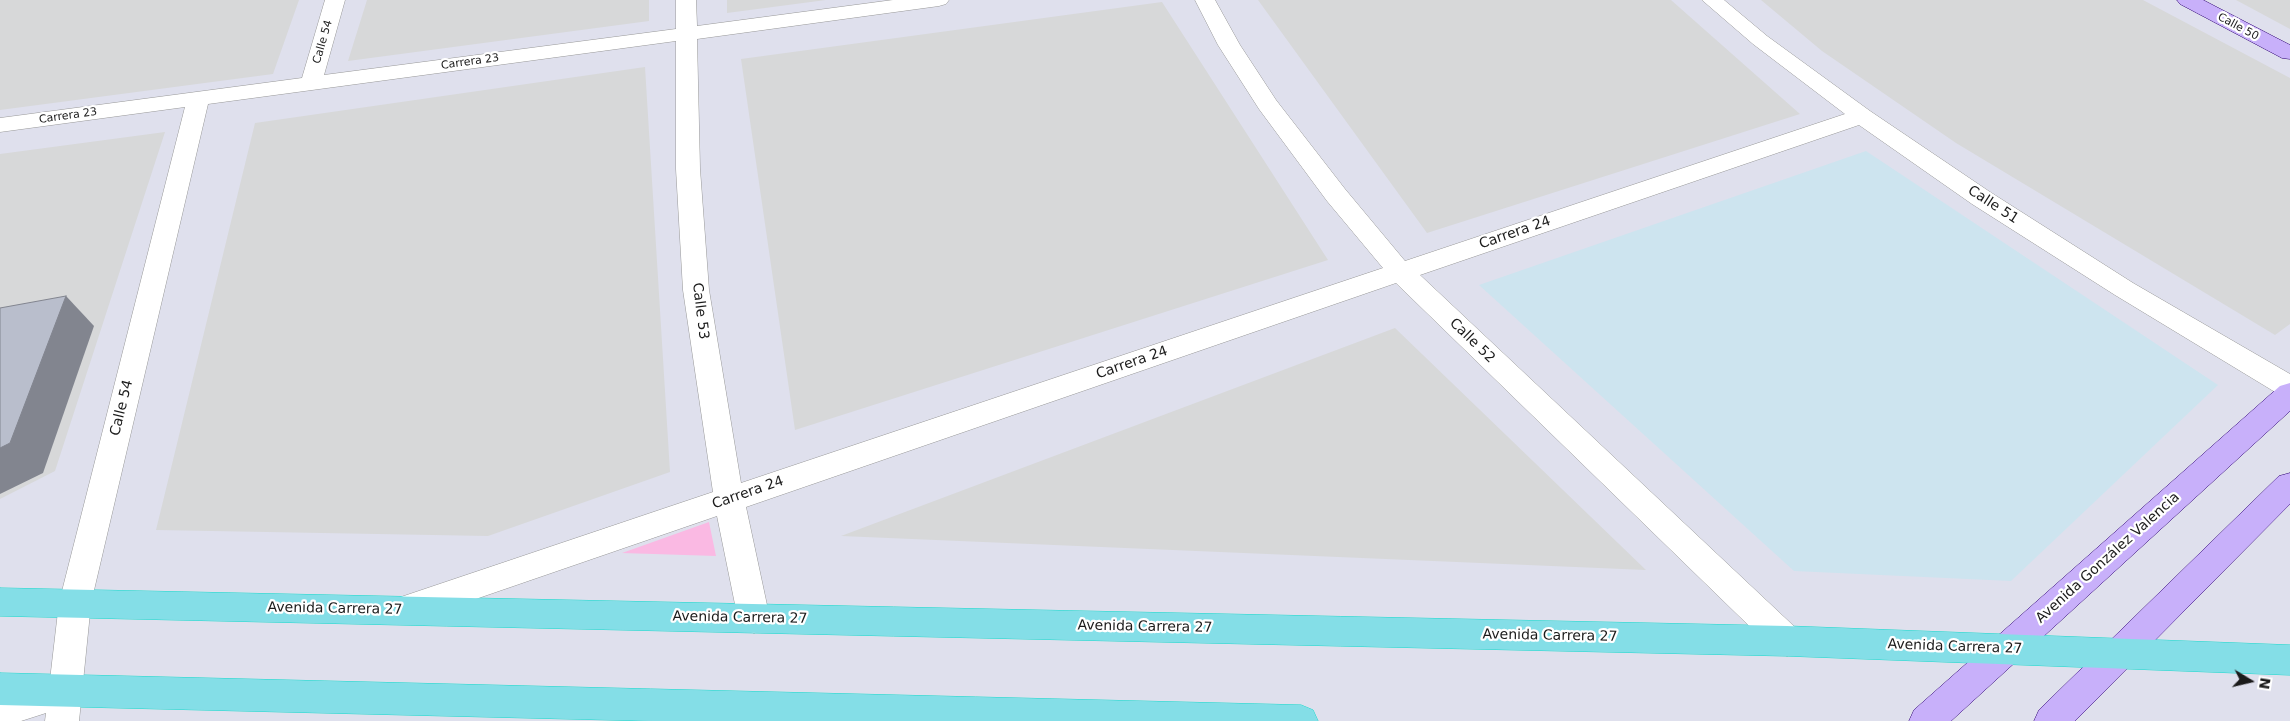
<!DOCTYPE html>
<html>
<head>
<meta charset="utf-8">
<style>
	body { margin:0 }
	#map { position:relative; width:2290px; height:721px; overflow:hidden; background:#dfe0ed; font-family:"DejaVu Sans",sans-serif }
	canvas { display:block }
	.north { position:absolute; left:2225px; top:656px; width:50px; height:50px; -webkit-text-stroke:4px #fff; paint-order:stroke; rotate:99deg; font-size:14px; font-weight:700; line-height:20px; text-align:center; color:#1b1b1b }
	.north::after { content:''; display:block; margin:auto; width:18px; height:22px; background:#1b1b1b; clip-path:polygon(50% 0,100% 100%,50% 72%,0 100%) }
</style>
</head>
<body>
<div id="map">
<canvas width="2290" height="721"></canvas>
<div class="north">N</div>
</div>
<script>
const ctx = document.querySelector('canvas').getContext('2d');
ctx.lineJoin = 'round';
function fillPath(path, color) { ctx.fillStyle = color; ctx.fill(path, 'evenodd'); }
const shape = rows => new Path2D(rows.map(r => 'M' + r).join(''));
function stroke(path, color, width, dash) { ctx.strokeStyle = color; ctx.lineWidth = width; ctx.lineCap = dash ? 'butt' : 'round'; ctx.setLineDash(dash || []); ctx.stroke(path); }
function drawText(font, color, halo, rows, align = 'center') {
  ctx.font = font + ' "DejaVu Sans",sans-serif'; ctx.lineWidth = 4.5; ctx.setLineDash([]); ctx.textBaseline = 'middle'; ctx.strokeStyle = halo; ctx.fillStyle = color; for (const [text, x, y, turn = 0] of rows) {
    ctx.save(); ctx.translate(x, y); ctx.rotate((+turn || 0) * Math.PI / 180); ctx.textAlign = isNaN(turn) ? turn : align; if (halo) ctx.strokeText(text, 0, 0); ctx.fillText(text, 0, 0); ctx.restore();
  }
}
const residential = shape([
	[0,0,299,0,273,74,0,110],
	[367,0,649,0,649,21,348,61],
	[727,0,826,0,727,13],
	[1258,0,1671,0,1800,114,1427,233],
	[1761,0,2143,0,2290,78,2290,324,2275,335,1956,143,1822,51],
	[2236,0,2290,0,2290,29],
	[1162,2,1328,260,795,430,741,59],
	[645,67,670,472,488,536,156,530,255,123],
	[165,132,55,471,0,499,0,154],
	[1395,328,1646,570,841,536]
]);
const commercial = shape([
	[1866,151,2218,385,2011,581,1794,571,1479,285]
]);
const park = shape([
	[709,522,716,556,622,553]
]);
const street = shape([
	[325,0,345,0,324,75,676,29,676,0,696,0,697,26,893,0,949,0,946,4,939,6,697,39,700,169,709,290,741,483,1383,268,1327,201,1259,109,1218,45,1195,0,1215,0,1240,45,1276,100,1345,189,1405,261,1845,114,1753,44,1702,0,1724,0,1767,36,1870,111,1990,192,2133,283,2290,374,2290,398,2280,395,2115,295,1972,204,1859,125,1420,275,1799,631,1804,641,1799,651,1787,656,1775,651,1396,283,746,507,770,619,766,629,754,633,742,629,738,619,717,516,406,623,395,619,390,609,395,599,713,492,683,290,676,169,676,41,208,104,91,603,79,721,45,721,46,713,21,721,0,721,0,696,50,680,59,603,185,107,0,132,0,118,302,78,325,0]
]);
const secondary = shape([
	[2177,0,2203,0,2290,45,2290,59,2282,58,2180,4,2177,0],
	[2290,383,2290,411,1951,721,1909,721,1914,710,2280,386,2290,383],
	[2290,473,2290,504,2075,721,2034,721,2039,710,2279,476,2290,473]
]);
const highway = shape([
	[0,588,1787,626,2290,645,2290,675,1787,656,0,616,0,588],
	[0,673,1301,705,1313,710,1318,721,652,721,0,705,0,673]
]);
const shadedWall = shape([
	[66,296,94,326,43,473,0,494,0,448]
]);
const building = shape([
	[66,296,10,443,0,448,0,308,66,296]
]);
const farStreetnames = [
	["Calle 50",2238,27,28],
	["Calle 54",323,42,-74],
	["Carrera 23",470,62,-8],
	["Carrera 23",68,116,-8]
];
const streetNames = [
	["Calle 51",1993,205,33],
	["Carrera 24",1515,233,-19],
	["Calle 53",700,311,83],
	["Calle 52",1472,341,44],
	["Carrera 24",1132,363,-19],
	["Calle 54",122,408,-76],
	["Carrera 24",748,493,-19],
	["Avenida González Valencia",2108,558,-42],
	["Avenida Carrera 27",335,609,1],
	["Avenida Carrera 27",740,618,1],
	["Avenida Carrera 27",1145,627,1],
	["Avenida Carrera 27",1550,636,1],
	["Avenida Carrera 27",1955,647,2]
];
fillPath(residential, '#d7d8d9');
fillPath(commercial, '#cde4ef');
fillPath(park, '#fab9e3');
stroke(street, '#989898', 1);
stroke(secondary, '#2d0271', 1);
stroke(highway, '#1fd8cc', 1);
fillPath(street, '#fff');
fillPath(secondary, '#c8b0fa');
fillPath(highway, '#84dee7');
fillPath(shadedWall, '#82858f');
fillPath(building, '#b9becc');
stroke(building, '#82858f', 1);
drawText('11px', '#1b1b1b', '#fff', farStreetnames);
drawText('14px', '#1b1b1b', '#fff', streetNames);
</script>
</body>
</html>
